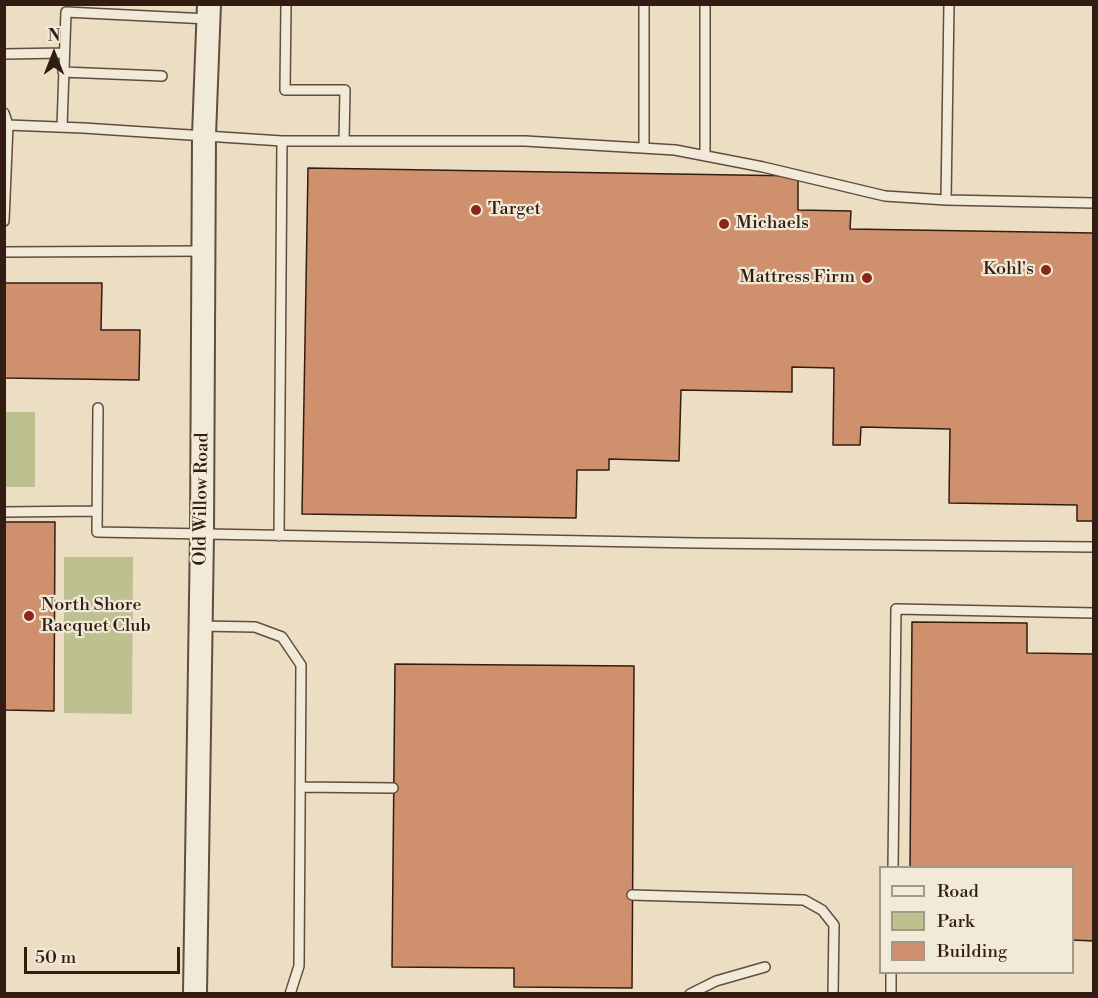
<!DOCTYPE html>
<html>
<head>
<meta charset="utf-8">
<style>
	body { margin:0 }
	#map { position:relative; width:1098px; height:998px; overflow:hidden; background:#ebdec3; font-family:"Libre Bodoni",serif }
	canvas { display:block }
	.frame { position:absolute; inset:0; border:6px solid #331c12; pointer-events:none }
	.legend { position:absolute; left:879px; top:866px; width:195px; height:108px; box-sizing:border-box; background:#f2ead8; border:2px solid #a69889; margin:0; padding:8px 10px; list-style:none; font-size:18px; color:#331c12 }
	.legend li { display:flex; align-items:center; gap:12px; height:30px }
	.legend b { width:30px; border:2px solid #a69889 }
	.north { position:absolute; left:24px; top:24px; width:60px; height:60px; -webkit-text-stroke:4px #f2ead8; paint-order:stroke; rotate:0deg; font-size:16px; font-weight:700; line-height:24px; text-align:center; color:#331c12 }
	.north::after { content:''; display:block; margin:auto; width:21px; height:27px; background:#331c12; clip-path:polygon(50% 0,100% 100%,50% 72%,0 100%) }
	.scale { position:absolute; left:24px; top:947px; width:156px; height:27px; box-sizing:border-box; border:3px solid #331c12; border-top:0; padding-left:8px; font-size:18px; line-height:21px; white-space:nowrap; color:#331c12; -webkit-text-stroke:4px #f2ead8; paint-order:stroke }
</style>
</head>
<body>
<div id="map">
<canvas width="1098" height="998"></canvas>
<div class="frame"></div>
<ul class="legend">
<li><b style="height:8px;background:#f2ead8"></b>Road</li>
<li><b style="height:16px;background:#bdc08f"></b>Park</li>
<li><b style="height:16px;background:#cf916d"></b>Building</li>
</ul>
<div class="north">N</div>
<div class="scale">50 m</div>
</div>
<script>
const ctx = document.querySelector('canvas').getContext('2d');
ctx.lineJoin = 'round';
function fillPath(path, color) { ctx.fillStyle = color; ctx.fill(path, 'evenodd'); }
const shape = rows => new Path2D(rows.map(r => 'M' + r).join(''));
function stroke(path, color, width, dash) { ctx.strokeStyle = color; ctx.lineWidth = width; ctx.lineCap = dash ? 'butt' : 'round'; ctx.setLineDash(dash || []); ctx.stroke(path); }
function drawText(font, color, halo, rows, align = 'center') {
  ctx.font = font + ' "Libre Bodoni",serif'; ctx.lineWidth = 4.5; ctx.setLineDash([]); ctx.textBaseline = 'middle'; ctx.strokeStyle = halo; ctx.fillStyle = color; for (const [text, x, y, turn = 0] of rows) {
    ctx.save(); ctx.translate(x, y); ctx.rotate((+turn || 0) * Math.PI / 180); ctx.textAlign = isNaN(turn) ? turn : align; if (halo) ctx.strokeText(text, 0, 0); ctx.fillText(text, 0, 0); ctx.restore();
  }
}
const green = shape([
	[5,412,35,412,35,487,5,487],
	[64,557,133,557,132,714,64,713]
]);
const building = shape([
	[308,168,798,176,798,210,851,211,850,229,1094,233,1094,521,1077,521,1077,505,949,503,950,429,861,427,860,445,833,445,834,368,792,367,792,392,681,390,679,461,609,459,609,470,577,470,576,518,302,514,308,168],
	[4,283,102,283,101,330,140,330,139,380,4,378,4,283],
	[4,522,55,522,54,711,4,710,4,522],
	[912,622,1027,623,1027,653,1094,654,1094,941,1072,940,1072,868,910,868,912,622],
	[395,664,634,666,632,988,514,987,514,968,392,967,395,664]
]);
const service = shape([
	[286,4,285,90,345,90,344,141],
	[705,4,705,156],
	[4,54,64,53],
	[63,72,162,76],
	[4,113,8,125,4,221],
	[8,125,83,128,282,141,525,141,675,150,763,167,885,196,946,200,1094,203],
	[62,127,66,12,209,19],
	[644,148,644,4],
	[946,200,949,4],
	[4,252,204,251],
	[98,408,97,532,697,543,1094,547],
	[4,512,97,511],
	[279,536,282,141],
	[200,626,255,627,282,637,301,665,299,966,290,994],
	[300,787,393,788],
	[893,868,896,609,1094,613],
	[632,895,804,900,822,910,834,925,833,994],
	[690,994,716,981,765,967],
	[891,994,891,972]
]);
const tertiary = shape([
	[195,994,202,533,204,135,209,4]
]);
const markers = [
	[476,210,6,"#8f2418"],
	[724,224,6,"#8f2418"],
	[1046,270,6,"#8f2418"],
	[867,278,6,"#8f2418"],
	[29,616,6,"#8f2418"]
];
const poiNames = [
	["Target",488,210],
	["Michaels",736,224],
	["Kohl's",1034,270,"right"],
	["Mattress Firm",855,278,"right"],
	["North Shore",41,606],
	["Racquet Club",41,627]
];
const streetNames = [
	["Old Willow Road",202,499,-89]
];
fillPath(green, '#bdc08f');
fillPath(building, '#cf916d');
stroke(building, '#331c12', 1.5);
stroke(service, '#614c3e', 12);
stroke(tertiary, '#614c3e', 26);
stroke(service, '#f2ead8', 9);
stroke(tertiary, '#f2ead8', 22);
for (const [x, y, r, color] of markers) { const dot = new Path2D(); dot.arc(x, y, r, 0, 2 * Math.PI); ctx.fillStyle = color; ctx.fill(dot); stroke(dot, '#f2ead8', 2); }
drawText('18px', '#331c12', '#f2ead8', poiNames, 'left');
drawText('18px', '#331c12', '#f2ead8', streetNames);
</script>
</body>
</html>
